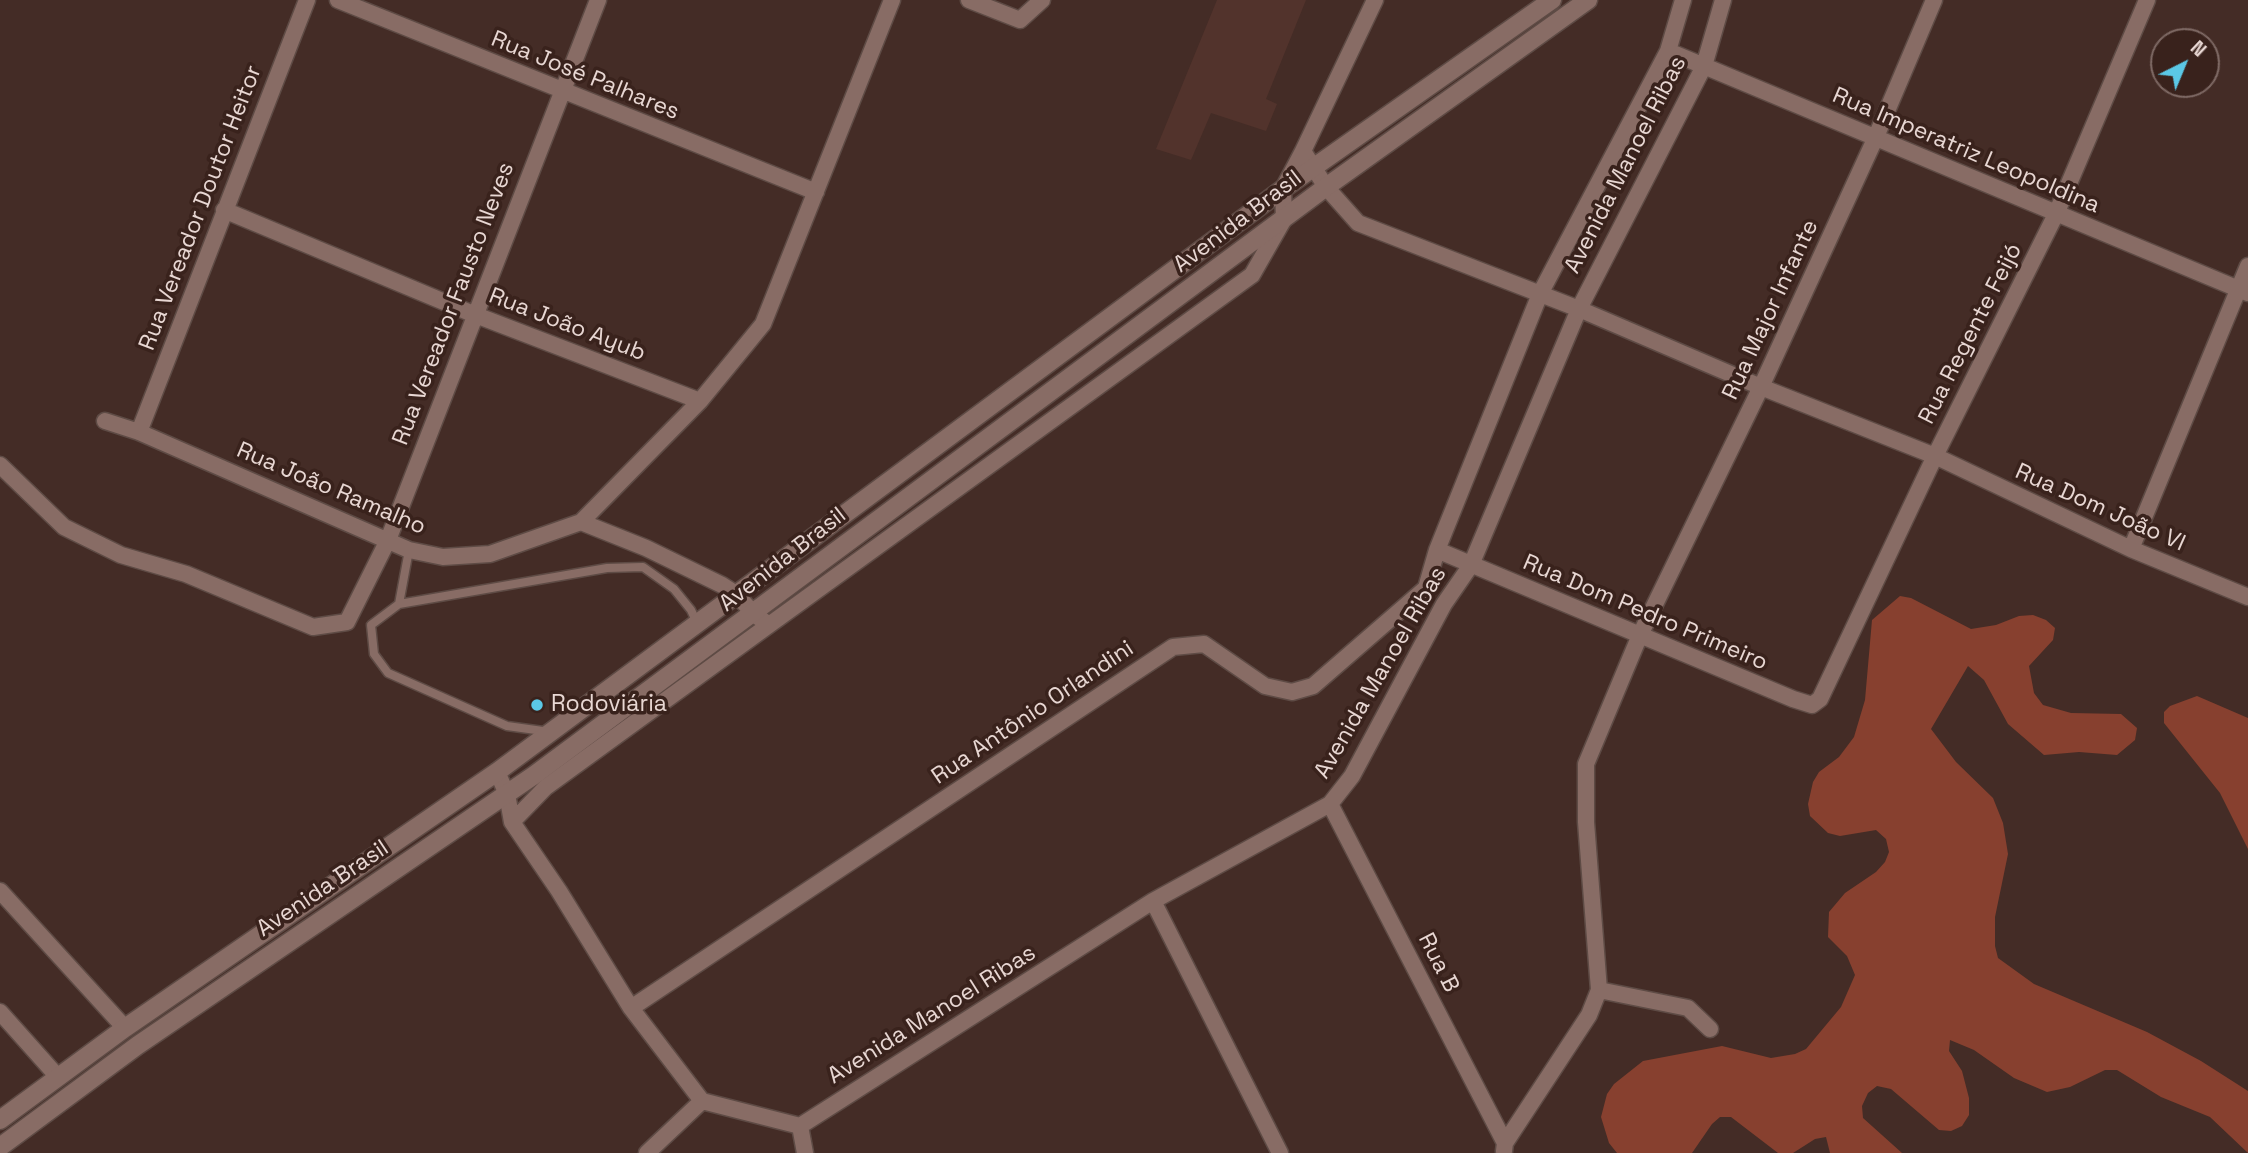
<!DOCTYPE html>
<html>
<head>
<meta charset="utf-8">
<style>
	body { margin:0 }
	#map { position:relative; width:2248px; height:1153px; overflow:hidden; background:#442c26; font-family:"Space Grotesk",sans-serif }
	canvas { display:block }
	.north { position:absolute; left:2150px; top:28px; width:70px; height:70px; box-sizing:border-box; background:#39221c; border:2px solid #7f6a65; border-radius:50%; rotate:43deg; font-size:19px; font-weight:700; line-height:28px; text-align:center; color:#e8d7d3 }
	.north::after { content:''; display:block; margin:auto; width:24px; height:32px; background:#5bc8e6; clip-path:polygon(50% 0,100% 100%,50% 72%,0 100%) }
</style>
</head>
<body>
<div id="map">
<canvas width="2248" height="1153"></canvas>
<div class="north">N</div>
</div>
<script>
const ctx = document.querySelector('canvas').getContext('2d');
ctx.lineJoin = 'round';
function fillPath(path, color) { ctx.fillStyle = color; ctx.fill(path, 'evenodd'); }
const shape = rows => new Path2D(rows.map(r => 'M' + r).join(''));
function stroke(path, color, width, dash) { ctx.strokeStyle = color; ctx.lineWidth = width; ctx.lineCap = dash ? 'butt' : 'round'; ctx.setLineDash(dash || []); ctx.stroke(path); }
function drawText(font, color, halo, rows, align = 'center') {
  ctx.font = font + ' "Space Grotesk",sans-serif'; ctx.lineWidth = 7; ctx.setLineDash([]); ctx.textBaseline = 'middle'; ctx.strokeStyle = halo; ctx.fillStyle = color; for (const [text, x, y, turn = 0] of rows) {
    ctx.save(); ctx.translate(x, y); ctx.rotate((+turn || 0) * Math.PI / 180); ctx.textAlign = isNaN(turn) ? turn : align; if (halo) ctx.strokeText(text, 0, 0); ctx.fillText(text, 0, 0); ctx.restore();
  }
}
const built = shape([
	[1217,0,1306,0,1266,99,1277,104,1266,131,1211,113,1191,160,1156,149]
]);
const forest = shape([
	[1900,596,1911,598,1971,629,1996,625,2019,616,2033,615,2046,620,2055,628,2053,640,2029,666,2034,693,2043,705,2071,713,2121,714,2137,728,2135,740,2117,755,2079,752,2044,755,2008,724,1984,680,1968,666,1931,729,1956,762,1993,798,2003,823,2008,854,1995,917,1995,946,1998,958,2034,984,2147,1032,2201,1061,2248,1091,2248,1153,2210,1117,2161,1097,2117,1070,2105,1070,2070,1087,2047,1092,2014,1078,1974,1050,1950,1040,1949,1051,1962,1071,1969,1098,1969,1115,1962,1126,1951,1131,1939,1130,1891,1089,1877,1086,1868,1093,1862,1106,1863,1118,1902,1153,1830,1153,1826,1137,1815,1139,1793,1153,1778,1153,1731,1117,1720,1117,1712,1124,1692,1153,1617,1153,1609,1143,1601,1117,1607,1094,1614,1084,1643,1061,1722,1046,1771,1058,1795,1054,1806,1049,1841,1007,1855,975,1847,956,1828,937,1829,912,1845,893,1876,872,1885,862,1889,852,1886,839,1876,830,1840,836,1828,833,1810,816,1808,804,1813,782,1819,772,1839,757,1854,737,1865,700,1872,620],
	[2197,696,2248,718,2248,849,2220,793,2164,723,2164,712,2170,706]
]);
const service = shape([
	[399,604,409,550],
	[543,731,507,726,388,673,374,654,371,625,399,604,607,568,643,567,674,589,691,610,697,623]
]);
const minor = shape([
	[338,0,816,192],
	[969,0,1020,20,1042,0],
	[1375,0,1303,151,1326,187,1358,223,1579,309,1761,387,1935,456,2131,549,2248,597],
	[1668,51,2248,293],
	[224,210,473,314,700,401],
	[105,421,139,432,409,550,443,557,490,554,581,522,646,548,722,585,736,594,754,614,769,625,1252,275,1284,219,1283,189,1303,151],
	[139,432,307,0],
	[0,465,64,527,121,555,186,574,313,627,347,622,388,540,598,0],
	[581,522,700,401,763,324,892,0],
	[2131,549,2248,266],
	[1437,550,1793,699,1812,705,1820,699,1935,456,2056,214,2147,0],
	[497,772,507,794,512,822,559,891,631,1008,702,1101,800,1126],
	[1330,804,1505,1143],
	[512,822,546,787,769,625],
	[0,891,125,1028],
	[1153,901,1280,1153],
	[631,1008,1173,647,1204,644,1265,686,1292,692,1313,686,1426,588,1437,550,1540,294,1668,51,1683,0],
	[0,1012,58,1077],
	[1710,1029,1688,1008,1599,990,1586,822,1586,764,1640,635,1761,387,1875,139,1934,0],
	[800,1126,1153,901,1330,804,1352,776,1444,604,1471,565,1579,309,1704,66,1723,0],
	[800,1126,805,1153],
	[1504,1151,1505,1143,1589,1015,1599,990],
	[647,1153,702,1101]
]);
const secondary = shape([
	[0,1120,125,1028,497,772,1283,189,1552,0],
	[0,1147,138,1045,533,776,1326,187,1588,0]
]);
const markers = [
	[537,705,7,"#5bc8e6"]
];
const streetNames = [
	["Rua José Palhares",585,76,22],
	["Rua Imperatriz Leopoldina",1966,151,23],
	["Avenida Manoel Ribas",1626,165,-63],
	["Rua Vereador Doutor Heitor",201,208,-69],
	["Avenida Brasil",1238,222,-37],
	["Rua Vereador Fausto Neves",454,304,-69],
	["Rua Major Infante",1771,310,-65],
	["Rua João Ayub",567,325,21],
	["Rua Regente Feijó",1971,334,-63],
	["Rua João Ramalho",331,489,23],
	["Rua Dom João VI",2100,508,24],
	["Avenida Brasil",783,560,-38],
	["Rua Dom Pedro Primeiro",1645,613,23],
	["Avenida Manoel Ribas",1381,673,-60],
	["Rua Antônio Orlandini",1033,713,-34],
	["Avenida Brasil",323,889,-34],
	["Rua B",1438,963,63],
	["Avenida Manoel Ribas",932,1015,-32]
];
const poiNames = [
	["Rodoviária",551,705]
];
fillPath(built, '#52332c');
fillPath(forest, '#87402f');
stroke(service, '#5e4b45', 11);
stroke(minor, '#5e4b45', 19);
stroke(secondary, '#5e4b45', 21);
stroke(service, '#886c65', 8);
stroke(minor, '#886c65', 16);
stroke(secondary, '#886c65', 18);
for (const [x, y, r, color] of markers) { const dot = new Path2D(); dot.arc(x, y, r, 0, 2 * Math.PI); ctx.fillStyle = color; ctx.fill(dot); stroke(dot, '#39221c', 2.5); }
drawText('23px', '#e8d7d3', '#39221c', streetNames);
drawText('23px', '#e8d7d3', '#39221c', poiNames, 'left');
</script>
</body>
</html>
